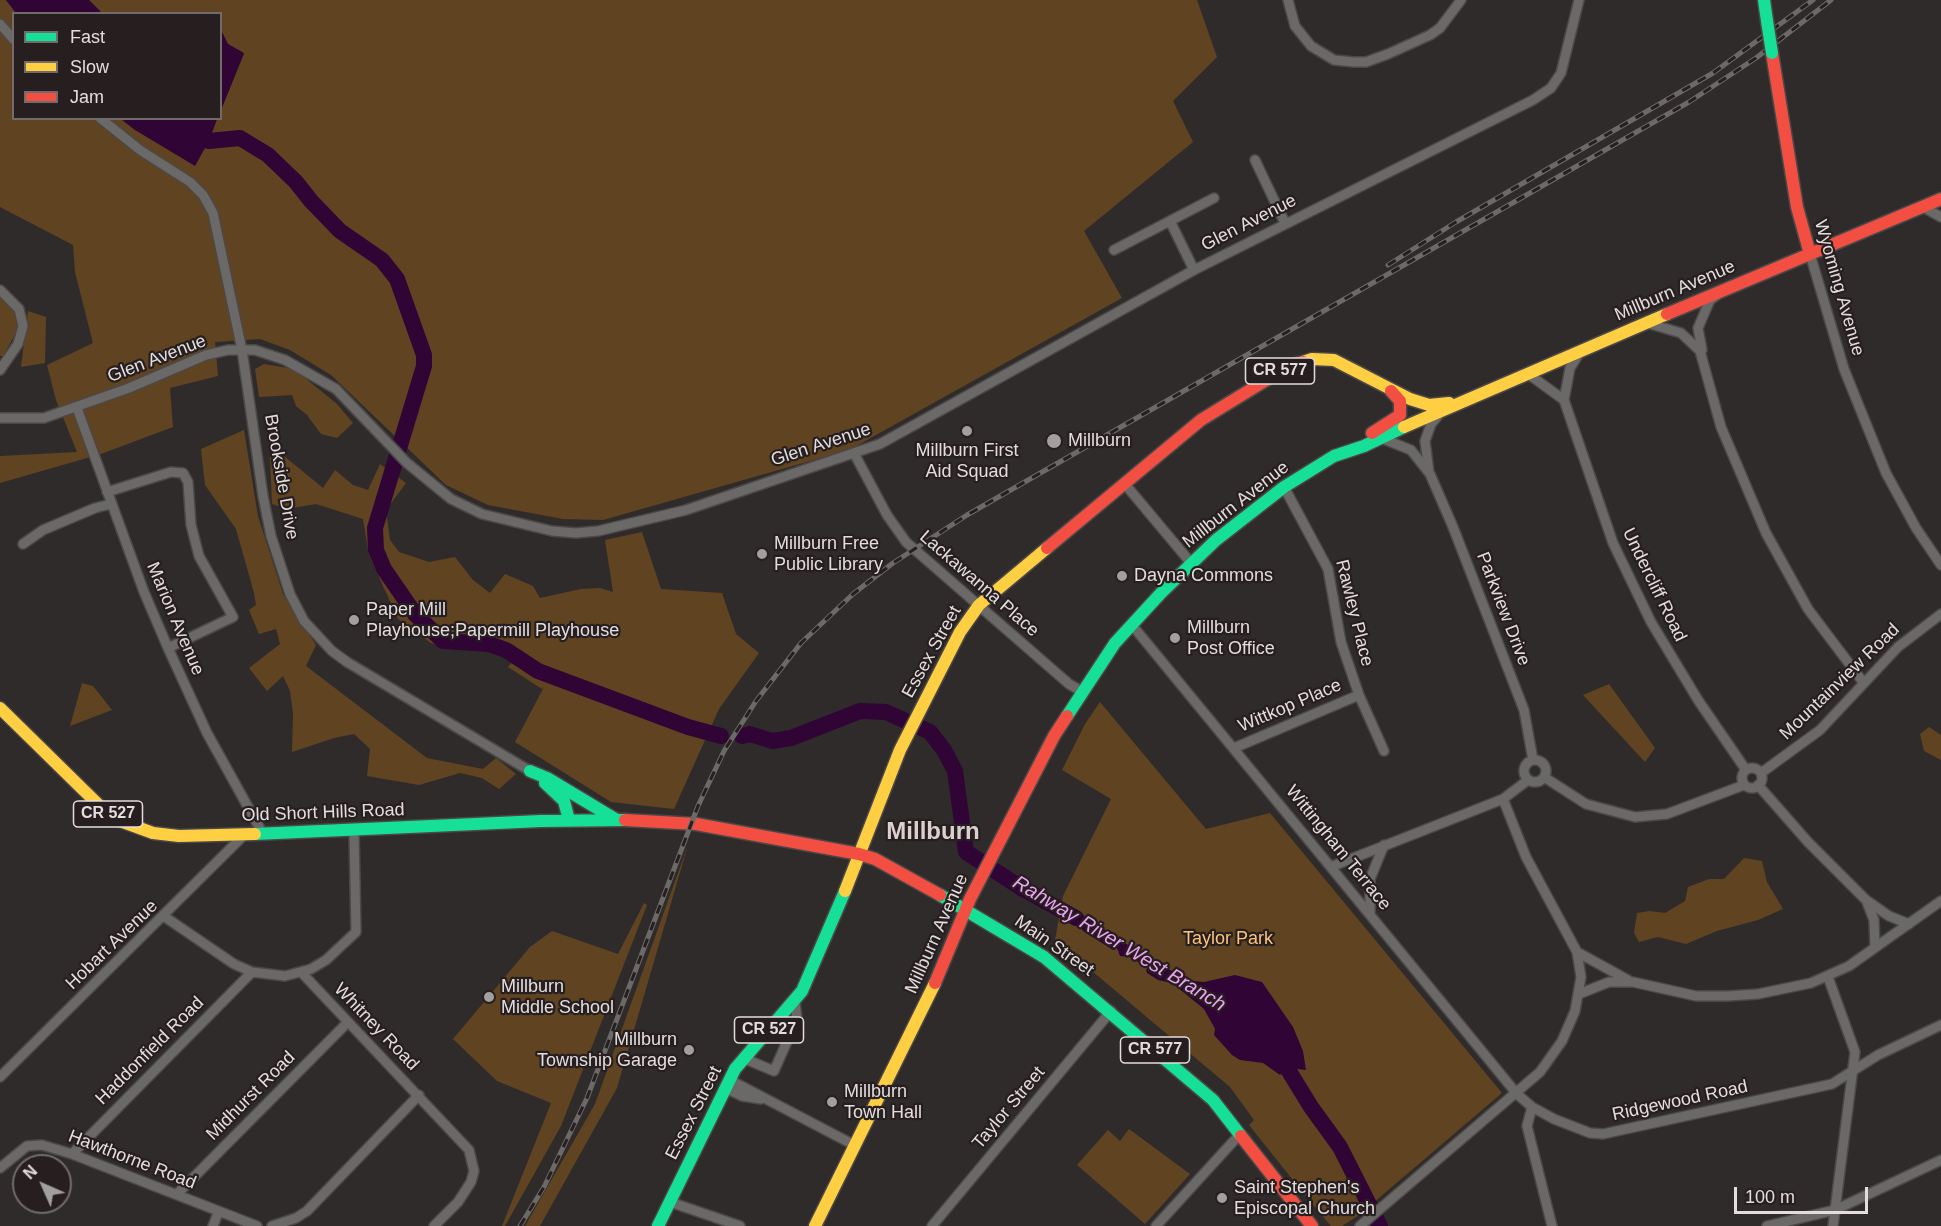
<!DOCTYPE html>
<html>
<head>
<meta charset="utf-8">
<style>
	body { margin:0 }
	#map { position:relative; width:1941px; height:1226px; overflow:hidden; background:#2f2b2b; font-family:Helvetica,sans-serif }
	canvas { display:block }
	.legend { position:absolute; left:12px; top:12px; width:210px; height:108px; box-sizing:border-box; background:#271f1f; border:2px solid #726b6b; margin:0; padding:8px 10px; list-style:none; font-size:18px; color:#e3dddd }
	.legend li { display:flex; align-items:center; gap:12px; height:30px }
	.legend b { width:30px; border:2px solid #726b6b }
	.north { position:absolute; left:12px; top:1154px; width:60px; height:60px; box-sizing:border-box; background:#271f1f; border:2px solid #726b6b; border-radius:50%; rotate:315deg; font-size:16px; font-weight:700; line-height:24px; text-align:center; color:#e3dddd }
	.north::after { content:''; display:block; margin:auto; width:21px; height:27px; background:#a49f9f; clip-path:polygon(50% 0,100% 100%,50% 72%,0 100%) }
	.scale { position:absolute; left:1734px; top:1187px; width:134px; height:27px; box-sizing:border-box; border:3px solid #e3dddd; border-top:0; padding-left:8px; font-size:18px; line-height:21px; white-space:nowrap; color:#e3dddd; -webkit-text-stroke:4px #271f1f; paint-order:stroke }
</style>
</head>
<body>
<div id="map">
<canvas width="1941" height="1226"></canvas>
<ul class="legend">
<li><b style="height:8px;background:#16e098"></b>Fast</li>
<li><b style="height:8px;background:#ffcf43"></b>Slow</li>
<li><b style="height:8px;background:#f24e42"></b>Jam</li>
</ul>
<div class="north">N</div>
<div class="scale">100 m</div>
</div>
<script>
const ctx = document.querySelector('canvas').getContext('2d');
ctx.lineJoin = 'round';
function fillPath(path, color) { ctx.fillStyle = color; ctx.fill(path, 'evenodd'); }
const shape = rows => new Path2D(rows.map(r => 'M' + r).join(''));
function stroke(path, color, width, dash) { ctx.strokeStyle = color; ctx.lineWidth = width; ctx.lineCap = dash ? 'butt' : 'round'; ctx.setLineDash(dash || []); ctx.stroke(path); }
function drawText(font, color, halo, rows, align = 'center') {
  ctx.font = font + ' Helvetica,sans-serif'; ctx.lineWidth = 4.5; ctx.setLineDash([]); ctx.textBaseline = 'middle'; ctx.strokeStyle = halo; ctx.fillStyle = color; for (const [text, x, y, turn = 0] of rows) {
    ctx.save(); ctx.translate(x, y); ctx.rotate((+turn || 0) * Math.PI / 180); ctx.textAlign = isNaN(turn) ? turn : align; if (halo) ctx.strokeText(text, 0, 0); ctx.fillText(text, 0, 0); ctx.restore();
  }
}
const green = shape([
	[0,0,6,0,16,13,14,14,14,118,121,119,135,130,209,141,217,119,220,118,221,110,244,54,228,44,221,30,220,14,102,13,89,0,1197,0,1217,57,1173,101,1193,142,1084,231,1122,298,849,450,603,520,563,519,488,505,446,485,331,375,290,350,260,339,215,342,218,376,170,388,173,427,101,454,0,483,0,456,77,452,56,400,47,365,93,343,75,272,73,245,0,207],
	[0,294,17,314,17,331,3,356,0,356],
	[28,311,46,317,45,363,21,367],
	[264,364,294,369,337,404,353,423,337,438,321,434,307,415,296,406,292,395,259,397,255,369],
	[244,430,258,516,283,594,316,645,306,666,427,758,483,769,496,758,516,774,499,789,482,778,460,773,419,785,367,776,370,749,354,734,334,738,292,752,293,713,290,691,283,676,267,691,249,668,280,644,276,629,259,634,249,610,256,605,254,593,236,529,205,485,201,449],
	[284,456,323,488,335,470,353,485,368,490,380,464,406,483,386,510,390,540,399,552,429,562,455,557,473,580,490,593,505,574,533,586,540,598,581,589,600,588,613,592,605,540,642,532,661,589,722,593,736,634,759,653,719,709,674,809,611,802,515,742,544,687,542,689,508,667,512,662,499,654,482,650,449,649,431,643,398,619,369,555,363,519,316,504,287,509,272,504,270,457],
	[82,683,93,686,112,710,70,726],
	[1609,684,1655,748,1645,762,1583,695],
	[1100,702,1206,829,1270,813,1502,1093,1359,1215,1342,1226,1331,1226,1312,1204,1249,1125,1254,1120,1230,1087,1055,940,1063,896,1111,799,1062,770,1085,724],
	[1929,727,1941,735,1941,760,1924,751,1920,734],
	[688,845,617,1088,540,1226,525,1226,595,1104],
	[1744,858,1762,861,1767,882,1783,909,1758,920,1717,931,1686,944,1658,937,1639,942,1634,933,1637,913,1649,911,1665,913,1685,901,1688,887,1709,879,1724,879],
	[644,903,647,905,561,1126,505,1226,502,1226,551,1103,497,1081,453,1039,530,947,552,931,618,954],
	[1129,1129,1190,1174,1145,1224,1077,1165,1108,1130,1120,1141]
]);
const water = shape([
	[6,0,89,0,102,13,16,13],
	[221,30,228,44,244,53,221,110],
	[121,119,217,119,209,141,195,166,135,130],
	[1059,906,1074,909,1149,959,1144,965,1129,957,1120,956,1117,948,1113,950,1083,931,1080,926,1074,925,1068,915,1058,910],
	[1153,962,1194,981,1204,982,1235,975,1262,982,1293,1027,1303,1051,1306,1070,1289,1068,1280,1075,1263,1063,1240,1060,1232,1055,1214,1035,1215,1029,1204,1009,1172,983,1158,980,1147,973,1146,970]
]);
const river = shape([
	[174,118,209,141,240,138,268,155,296,182,311,201,340,231,382,260,397,279,424,355,424,366,375,528,376,550,384,569,415,614,443,641,489,644,506,650,538,671,688,727,721,736],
	[742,736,750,734,772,741,791,738,860,711,886,712,930,732,944,750,955,771,966,852,1023,889,1076,918],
	[1276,1050,1311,1107,1340,1147,1380,1226]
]);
const street = shape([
	[1288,0,1295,26,1311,46,1334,60,1354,62,1366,62,1388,54,1430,35,1440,28,1461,0],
	[0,24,14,40],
	[100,118,140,150,190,182,203,195,213,213,242,350,263,496,271,536,290,594,304,621,332,651,347,662,530,771],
	[1255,160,1285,223],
	[1923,207,1941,217],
	[1170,221,1194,270],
	[1114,250,1214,198],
	[1810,254,1844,369,1886,473,1916,528,1941,565],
	[0,290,19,309,23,326,18,344,0,370],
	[1647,323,1681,333,1700,351,1721,427,1766,533,1808,609,1863,682],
	[1702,350,1698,328,1710,300,1717,295],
	[1527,373,1564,400,1613,543,1651,622,1698,700,1746,770],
	[1564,400,1570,368,1580,352],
	[77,408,144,592,168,648,207,733,263,834],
	[0,418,44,418,129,388,206,355,228,350,255,350,285,360,336,389,407,463,451,499,482,514,552,531,576,533,598,531,686,510,880,444,1194,270,1533,100,1551,88,1561,73,1579,0],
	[1381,438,1411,450,1430,474,1453,527,1524,710,1533,760],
	[855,455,887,515,906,542,1069,684,1081,691],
	[1429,472,1425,441,1431,424,1441,412],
	[1124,483,1191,563],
	[1284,487,1328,569,1341,642,1359,695,1384,751],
	[107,492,171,472,183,473,188,482,191,525,199,556,233,617,168,648],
	[23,544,43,530,95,508,111,504],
	[1132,625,1517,1094,1532,1107,1554,1119,1590,1133,1603,1134,1832,1084,1878,1055,1941,1025],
	[1234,748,1359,695],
	'1524 771a11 11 0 1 1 22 0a11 11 0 1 1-22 0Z',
	'1742 778a10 10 0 1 1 20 0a10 10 0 1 1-20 0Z',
	[1761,773,1820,730,1898,647,1941,614],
	[1544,777,1586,804,1635,817,1667,814,1744,785],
	[1758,785,1808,842,1866,900,1889,916,1909,924],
	[1333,866,1503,799,1528,780],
	[1867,902,1874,920,1875,947],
	[1370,913,1370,879,1384,845],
	[165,917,234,964,252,972,285,976,311,969,326,960,356,932,354,831],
	[1577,952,1628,980],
	[301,972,469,1150,474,1171,471,1182,458,1202,434,1226],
	[1828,977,1855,1052,1833,1226],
	[1579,994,1609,982,1633,982,1696,996,1728,996,1758,994,1811,983,1849,966,1941,901],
	[743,1058,774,1071,797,1019,795,1002],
	[0,1077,245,834],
	[730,1080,854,1145],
	[725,1088,742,1096,761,1099],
	[1532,1107,1527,1126,1552,1226],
	[72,1154,252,972],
	[0,1168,27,1146,42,1145,72,1154,257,1226],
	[177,1194,348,1022],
	[670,1202,740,1226],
	[213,1226,218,1213],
	[272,1226,296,1218,307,1211,419,1095],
	[932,1226,1111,1011],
	[1156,1226,1240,1134],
	[1360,1226,1540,1072,1562,1041,1575,1011,1581,977,1577,952,1526,857,1503,799],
	[1767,1226,1835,1210,1941,1160]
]);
const fast = shape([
	[1764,0,1767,21],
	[1067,716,1115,643,1161,593,1216,540,1284,487,1334,456,1364,446,1404,427],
	[530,771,547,778,615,819],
	[545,783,564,801,569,820],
	[255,834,541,821,625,820],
	[940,895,1044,957,1213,1100,1241,1136],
	[658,1226,735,1069,802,991,845,891]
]);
const slow = shape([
	[1303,362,1312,359,1334,360,1410,399,1429,405,1449,403],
	[1404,427,1667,314],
	[0,708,112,818,153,833,179,836,255,834],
	[845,891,900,750,960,632,979,605,1047,548],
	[815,1226,935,983]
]);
const jam = shape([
	[1772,53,1797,207,1810,254],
	[1667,314,1941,199],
	[1372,433,1400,415,1400,401,1391,391],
	[1047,548,1201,420,1289,366,1303,362],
	[625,820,696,824,859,854,875,859,940,895],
	[935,983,970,899,1054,736,1067,716],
	[1241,1136,1312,1226]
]);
const rail = shape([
	[1388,265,1456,222,1713,73,1813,0],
	[520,1226,544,1187,587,1098,698,806,724,751,756,701,801,643,853,594,893,563,967,515,1689,102,1756,58,1831,0]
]);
const fastBridge = shape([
	[1767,21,1772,53]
]);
const markers = [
	[967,431,6,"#a49f9f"],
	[1054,441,8,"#a49f9f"],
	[762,554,6,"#a49f9f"],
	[1122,576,6,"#a49f9f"],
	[354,620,6,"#a49f9f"],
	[1175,638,6,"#a49f9f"],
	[489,997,6,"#a49f9f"],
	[689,1050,6,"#a49f9f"],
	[832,1102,6,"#a49f9f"],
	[1222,1198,6,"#a49f9f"]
];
const shields = [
	[1280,371,69],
	[108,814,69],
	[769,1030,69],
	[1155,1050,69]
];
const shieldNames = [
	["CR 577",1280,371],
	["CR 527",108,814],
	["CR 527",769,1030],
	["CR 577",1155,1050]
];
const streetNames = [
	["Glen Avenue",1249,223,-27],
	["Wyoming Avenue",1839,288,74],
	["Millburn Avenue",1675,291,-23],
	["Glen Avenue",157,359,-21],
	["Glen Avenue",821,445,-18],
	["Brookside Drive",281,477,80],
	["Millburn Avenue",1236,505,-38],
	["Lackawanna Place",979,584,41],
	["Undercliff Road",1654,585,64],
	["Parkview Drive",1503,609,69],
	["Rawley Place",1354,613,76],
	["Marion Avenue",175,619,67],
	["Essex Street",932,652,-61],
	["Mountainview Road",1840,682,-44],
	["Wittkop Place",1290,706,-23],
	["Old Short Hills Road",323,813,-2],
	["Wittingham Terrace",1338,848,51],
	["Millburn Avenue",937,934,-66],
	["Hobart Avenue",112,945,-44],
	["Main Street",1054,946,35],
	["Whitney Road",376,1027,46],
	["Haddonfield Road",150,1051,-45],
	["Midhurst Road",251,1096,-45],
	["Ridgewood Road",1680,1101,-12],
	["Taylor Street",1009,1108,-50],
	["Essex Street",694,1113,-63],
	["Hawthorne Road",132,1160,21]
];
const poiNames = [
	["Millburn",1068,441],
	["Millburn First",967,451,"center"],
	["Aid Squad",967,472,"center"],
	["Millburn Free",774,544],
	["Public Library",774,565],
	["Dayna Commons",1134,576],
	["Paper Mill",366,610],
	["Playhouse;Papermill Playhouse",366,631],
	["Millburn",1187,628],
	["Post Office",1187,649],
	["Millburn",501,987],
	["Middle School",501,1008],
	["Millburn",677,1040,"right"],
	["Township Garage",677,1061,"right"],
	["Millburn",844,1092],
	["Town Hall",844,1113],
	["Saint Stephen's",1234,1188],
	["Episcopal Church",1234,1209]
];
const parkNames = [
	["Taylor Park",1228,939]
];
const waterNames = [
	["Rahway River West Branch",1119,944,31]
];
const districtNames = [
	["Millburn",933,832]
];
fillPath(green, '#604421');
fillPath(water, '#310436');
stroke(river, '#310436', 16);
stroke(street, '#4c4848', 12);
stroke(fast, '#4c4848', 15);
stroke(slow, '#4c4848', 15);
stroke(jam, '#4c4848', 15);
stroke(street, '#6b6868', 9);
stroke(fast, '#16e098', 12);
stroke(slow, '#ffcf43', 12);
stroke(jam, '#f24e42', 12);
stroke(rail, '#6c6969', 5);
stroke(rail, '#271f1f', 3, [9]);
stroke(fastBridge, '#4c4848', 15, []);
stroke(fastBridge, '#16e098', 12);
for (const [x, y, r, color] of markers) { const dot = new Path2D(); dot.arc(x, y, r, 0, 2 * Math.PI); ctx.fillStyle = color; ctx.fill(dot); stroke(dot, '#271f1f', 2); }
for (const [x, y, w] of shields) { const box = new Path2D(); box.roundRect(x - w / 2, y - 13, w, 26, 4.5); ctx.fillStyle = '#271f1f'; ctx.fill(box); stroke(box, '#e3dddd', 1.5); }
drawText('bold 16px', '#e3dddd', null, shieldNames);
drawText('18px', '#e3dddd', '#271f1f', streetNames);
drawText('18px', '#e3dddd', '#271f1f', poiNames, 'left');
drawText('18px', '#fdc37d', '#271f1f', parkNames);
drawText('italic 20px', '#eca2f4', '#271f1f', waterNames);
drawText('bold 24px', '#dbcfcf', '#271f1f', districtNames);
</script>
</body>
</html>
